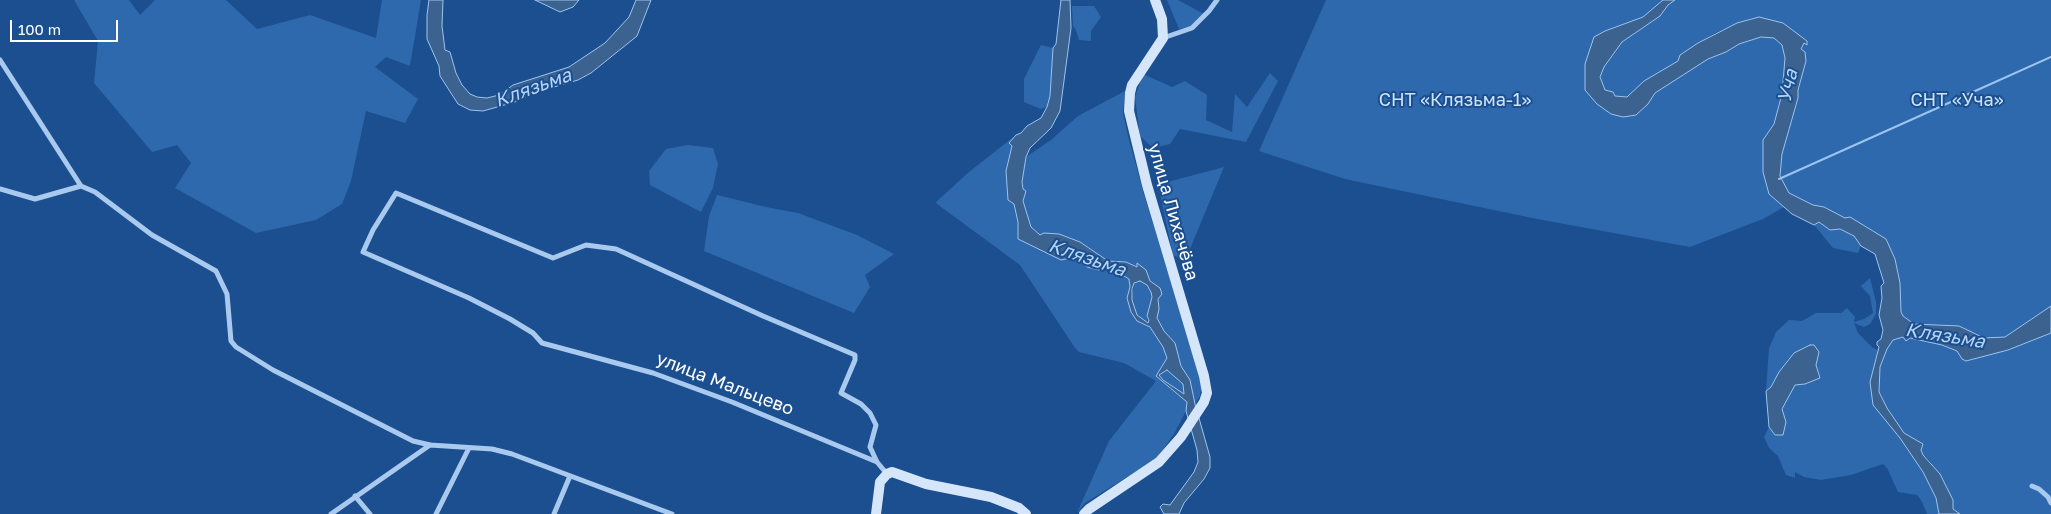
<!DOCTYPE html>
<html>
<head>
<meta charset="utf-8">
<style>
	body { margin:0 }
	#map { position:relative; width:2051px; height:514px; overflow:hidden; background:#1b4f8f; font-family:"Golos Text",sans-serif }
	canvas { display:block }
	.scale { position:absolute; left:10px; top:20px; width:108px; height:22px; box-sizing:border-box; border:2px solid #fff; border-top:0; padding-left:6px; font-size:15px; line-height:18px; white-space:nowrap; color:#fff; -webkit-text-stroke:4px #1b4f8f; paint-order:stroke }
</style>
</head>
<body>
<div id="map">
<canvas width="2051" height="514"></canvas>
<div class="scale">100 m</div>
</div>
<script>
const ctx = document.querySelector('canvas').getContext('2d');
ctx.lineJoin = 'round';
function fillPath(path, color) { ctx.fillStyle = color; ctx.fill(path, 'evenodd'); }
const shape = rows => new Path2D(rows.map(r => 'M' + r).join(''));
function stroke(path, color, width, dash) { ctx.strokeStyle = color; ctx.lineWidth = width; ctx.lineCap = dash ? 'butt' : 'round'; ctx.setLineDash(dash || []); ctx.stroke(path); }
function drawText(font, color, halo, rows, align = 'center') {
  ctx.font = font + ' "Golos Text",sans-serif'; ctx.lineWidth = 4; ctx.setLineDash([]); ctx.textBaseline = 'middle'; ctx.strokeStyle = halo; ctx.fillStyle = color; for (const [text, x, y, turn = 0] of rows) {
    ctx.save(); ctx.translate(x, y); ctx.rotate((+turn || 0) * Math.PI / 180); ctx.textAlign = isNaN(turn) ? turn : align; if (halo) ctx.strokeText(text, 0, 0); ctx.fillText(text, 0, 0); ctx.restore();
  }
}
const green = shape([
	[74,0,129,0,140,15,155,0,226,0,257,29,310,15,376,38,382,0,421,0,410,66,386,57,375,67,418,99,405,123,366,111,351,181,342,204,316,220,256,233,175,188,191,163,177,145,152,152,94,83,98,41],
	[1167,0,1178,0,1204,14,1201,19,1189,27,1179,29],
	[1326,0,1663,0,1643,17,1605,31,1594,37,1585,64,1585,90,1598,104,1648,104,1655,93,1708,59,1726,52,1739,44,1761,37,1774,38,1782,45,1785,58,1785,81,1774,124,1763,140,1763,172,1769,194,1784,207,1763,219,1690,247,1537,219,1345,179,1259,151],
	[1675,0,2051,0,2051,306,2005,337,1985,338,1970,331,1914,324,1903,316,1901,312,1900,284,1895,259,1886,239,1850,217,1845,218,1824,207,1813,205,1789,193,1780,176,1782,154,1798,98,1798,90,1806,61,1801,49,1804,43,1807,44,1807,41,1790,29,1759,17,1749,19,1717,32,1698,43,1680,55,1678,61,1644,81,1627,97,1615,96,1605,90,1600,77,1604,67,1622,42,1660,16,1668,5],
	[1072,6,1094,6,1101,17,1091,31,1091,41,1079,40,1076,30,1073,26],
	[1041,45,1053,48,1050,96,1047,107,1041,109,1024,102,1024,79],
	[1270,73,1278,81,1246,142,1180,129,1170,144,1153,148,1140,136,1135,97,1143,74,1172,87,1185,81,1207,95,1206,120,1232,132,1235,94,1247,107],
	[1125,91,1123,113,1128,136,1143,191,1202,383,1200,396,1195,404,1190,380,1181,366,1175,343,1164,331,1157,318,1160,288,1150,281,1146,270,1137,264,1137,267,1126,262,1108,261,1080,242,1059,234,1040,235,1031,227,1023,201,1025,191,1023,189,1022,182,1026,157,1051,140,1078,116],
	[1016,135,1009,143,1012,146,1006,171,1008,199,1014,204,1018,222,1018,239,1075,257,1087,267,1099,270,1109,267,1129,279,1130,287,1127,298,1137,321,1150,327,1163,347,1167,358,1156,376,1187,402,1186,411,1174,434,1156,459,1085,503,1077,513,1109,441,1156,381,1124,363,1079,352,1075,348,1020,265,937,204,936,202,969,172],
	[688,145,713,148,718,164,713,188,701,212,650,185,649,171,666,149],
	[1224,167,1185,261,1173,255,1159,189,1164,183],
	[717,195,766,207,798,213,857,235,894,254,865,275,870,287,854,313,704,251,709,216],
	[1819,222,1830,230,1840,229,1854,236,1861,246,1858,253,1833,248,1814,225],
	[1870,278,1876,302,1876,314,1870,324,1864,327,1854,323,1858,333,1873,348,1878,350,1870,382,1873,405,1900,438,1923,472,1936,498,1939,514,1927,514,1921,500,1917,495,1898,492,1887,468,1883,464,1851,475,1821,480,1804,477,1795,472,1795,478,1786,475,1778,456,1769,448,1764,437,1769,427,1775,435,1786,422,1782,409,1795,385,1805,384,1820,378,1816,365,1818,352,1794,353,1779,372,1771,387,1766,391,1769,348,1776,332,1789,320,1802,321,1816,313,1841,313,1847,308,1855,317,1854,322,1864,319,1873,313,1870,296,1861,286],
	[1140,281,1147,285,1151,292,1152,297,1147,316,1148,323,1137,315,1132,300,1134,283],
	[2051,333,2051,514,1960,514,1953,509,1953,500,1929,460,1923,455,1921,450,1923,444,1904,433,1887,408,1879,392,1880,367,1887,349,1893,340,1900,337,1910,338,1942,345,1957,351,1962,359,2008,350],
	[1167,370,1183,384,1184,394,1171,387,1159,375]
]);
const water = shape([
	[429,0,443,0,442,26,445,50,450,52,456,73,462,85,470,94,477,97,487,98,499,95,513,85,569,67,605,43,629,17,636,0,651,0,637,36,591,73,578,80,533,93,515,102,483,111,470,110,458,104,440,76,439,66,427,39,427,15,429,0],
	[535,0,579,0,573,7,560,12,535,0],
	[1061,0,1070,0,1071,28,1060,111,1051,128,1030,148,1026,157,1022,182,1023,189,1026,191,1023,201,1031,227,1040,235,1044,233,1059,234,1080,242,1108,261,1126,262,1137,267,1137,263,1146,270,1150,281,1160,288,1162,294,1158,299,1159,309,1157,318,1164,331,1175,343,1181,366,1190,380,1195,404,1210,457,1210,468,1204,479,1184,503,1179,514,1164,514,1160,507,1163,504,1170,505,1194,472,1198,462,1197,450,1186,411,1187,402,1156,376,1167,358,1163,347,1150,327,1137,321,1131,312,1127,298,1130,287,1129,279,1109,267,1099,270,1087,267,1075,257,1061,260,1018,239,1018,222,1014,204,1008,200,1006,171,1012,146,1009,143,1016,135,1021,133,1027,126,1041,118,1047,107,1050,96,1053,48,1056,44,1061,0],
	[1140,281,1147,285,1151,292,1152,297,1147,316,1149,320,1148,323,1137,315,1132,300,1132,289,1134,283,1140,281],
	[1167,370,1183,384,1184,394,1163,380,1159,375,1167,370],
	[1663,0,1675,0,1668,5,1660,16,1622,42,1604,67,1600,77,1605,90,1613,92,1615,96,1627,97,1644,81,1678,61,1680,55,1698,43,1737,23,1759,17,1783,23,1807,41,1807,45,1804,43,1801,49,1805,52,1806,61,1798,90,1798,98,1782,154,1780,176,1789,193,1813,205,1824,207,1845,218,1850,217,1886,239,1895,259,1900,283,1901,312,1903,316,1914,324,1959,326,1984,338,2005,337,2051,306,2051,333,2008,350,1966,361,1962,359,1957,351,1942,345,1910,338,1906,341,1903,337,1893,340,1887,349,1880,367,1879,392,1887,408,1904,433,1923,444,1921,450,1923,455,1940,474,1953,500,1953,509,1960,514,1939,514,1936,498,1923,472,1900,438,1873,405,1870,382,1879,347,1877,345,1877,342,1881,339,1883,330,1879,315,1882,298,1881,286,1884,283,1875,254,1861,246,1854,236,1840,229,1830,230,1819,222,1814,225,1792,214,1769,194,1763,172,1763,140,1774,124,1782,94,1785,58,1782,45,1774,38,1761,37,1739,44,1726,52,1708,59,1655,93,1648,104,1636,115,1623,117,1611,114,1597,104,1585,90,1585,64,1594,37,1605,31,1643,17,1663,0],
	[1810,345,1814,345,1819,352,1816,365,1820,378,1805,384,1795,385,1782,409,1786,422,1783,435,1775,435,1769,427,1766,391,1771,387,1779,372,1794,353,1810,345]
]);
const stream = shape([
	[1964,96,2051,57],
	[1779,179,1953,101]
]);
const street = shape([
	[1163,38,1192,28,1209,11,1217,0],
	[0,60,81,186,95,192,152,235,216,271,227,294,231,341,236,347,273,370,413,441,430,445,492,449,512,454,672,514],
	[0,189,35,199,81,186],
	[877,462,870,447,876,425,870,413,861,404,841,393,855,360,855,355,763,316,616,249,586,245,553,258,396,193,373,230,363,252,469,298,510,319,533,333,542,343,653,373,732,402,877,462,887,474],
	[2032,486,2039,489,2048,497,2051,503],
	[355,496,370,514],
	[331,514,430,445],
	[436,514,469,448],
	[554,514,570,476]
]);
const secondary = shape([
	[876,514,880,482,887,474,892,472,926,484,991,497,1019,508,1026,514],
	[1084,514,1089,509,1159,462,1181,437,1204,402,1207,393,1204,376,1147,185,1129,111,1130,93,1132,85,1163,38,1162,19,1155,0]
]);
const parkNames = [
	["СНТ «Клязьма-1»",1455,100],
	["СНТ «Уча»",1957,100]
];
const streetNames = [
	["улица Лихачёва",1173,212,74],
	["улица Мальцево",725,384,21]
];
const waterNames = [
	["Уча",1788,86,-77],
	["Клязьма",533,88,-20],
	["Клязьма",1087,258,19],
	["Клязьма",1945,336,9]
];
fillPath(green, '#2e69ad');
fillPath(water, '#3c6290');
stroke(water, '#9cc4f0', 1);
stroke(stream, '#9cc4f0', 2);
stroke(street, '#a9c9ee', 5);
stroke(secondary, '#d6e6fa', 10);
drawText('18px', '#cfe3fa', '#1b4f8f', parkNames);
drawText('18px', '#fff', '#1b4f8f', streetNames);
drawText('italic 19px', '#b5d3f5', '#1b4f8f', waterNames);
</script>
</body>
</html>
